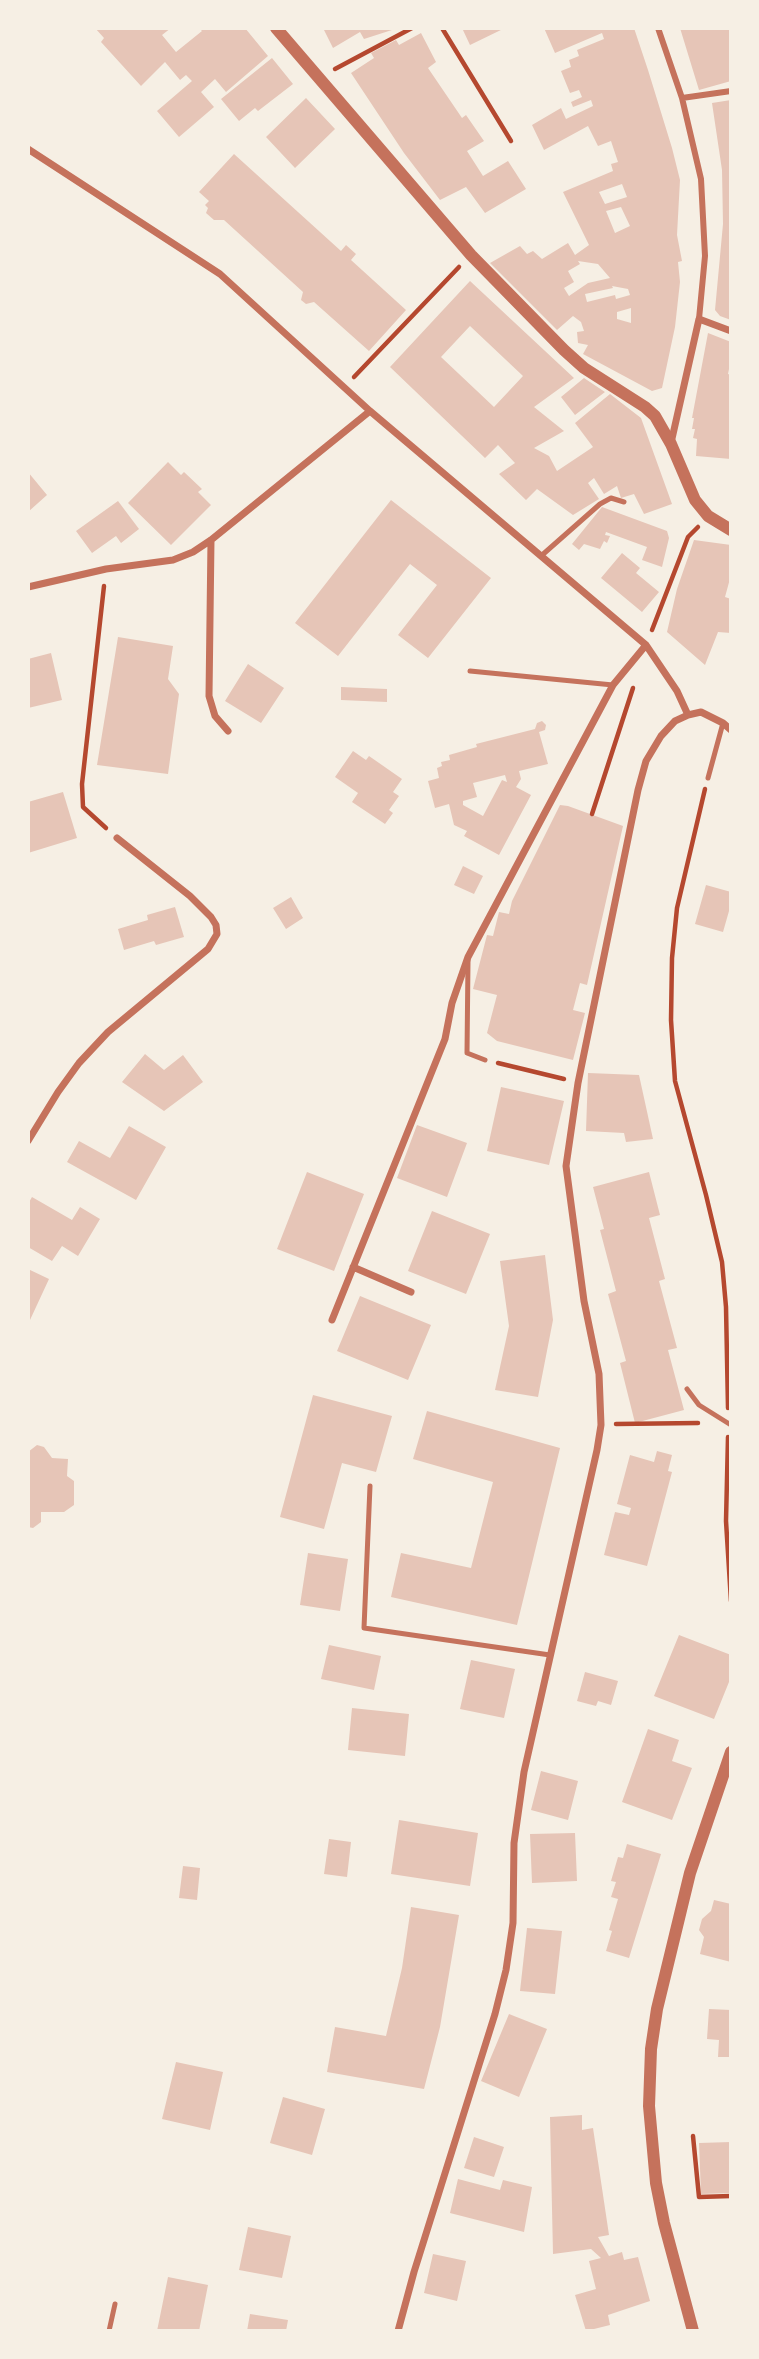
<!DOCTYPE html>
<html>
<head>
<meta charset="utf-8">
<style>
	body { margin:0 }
	#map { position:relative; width:759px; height:2359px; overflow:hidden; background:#f6efe4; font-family:Commissioner,sans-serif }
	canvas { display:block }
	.frame { position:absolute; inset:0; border:30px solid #f6efe4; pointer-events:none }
</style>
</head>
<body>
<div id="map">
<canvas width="759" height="2359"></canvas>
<div class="frame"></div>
</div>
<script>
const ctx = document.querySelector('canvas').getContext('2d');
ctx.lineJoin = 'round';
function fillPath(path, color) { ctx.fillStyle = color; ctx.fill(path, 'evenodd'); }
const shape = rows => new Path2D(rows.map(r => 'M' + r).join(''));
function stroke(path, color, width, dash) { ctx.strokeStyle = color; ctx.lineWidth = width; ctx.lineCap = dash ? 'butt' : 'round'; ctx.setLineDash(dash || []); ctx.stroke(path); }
const building = shape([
	[95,28,171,28,162,35,176,52,202,31,199,28,245,28,268,56,226,92,215,79,201,92,214,107,179,137,157,111,192,81,186,75,180,80,165,62,141,86,101,42,104,38],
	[323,28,395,28,395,29,364,39,360,32,333,48],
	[462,28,505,28,470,45],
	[544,28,634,28,648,70,672,148,680,180,677,235,682,261,678,262,680,282,675,327,662,388,652,391,583,354,588,345,578,343,577,332,584,331,581,322,573,316,557,330,490,263,520,246,527,254,533,251,542,259,568,243,575,255,589,245,563,192,613,171,611,164,618,162,611,141,598,146,588,126,544,150,532,125,561,108,566,119,593,106,591,100,573,107,571,102,582,97,579,90,570,93,561,71,571,67,569,60,579,56,577,50,604,39,602,33,555,53],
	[622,184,627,197,605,204,599,192],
	[621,207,630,226,615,233,606,211],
	[578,261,598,264,610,278,588,283,569,296,564,288,574,282,568,271,580,264],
	[612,286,628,289,630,295,616,299,615,295,587,302,585,294,613,288],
	[631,308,631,323,617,319,617,312],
	[680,28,731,28,731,81,699,90],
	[421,33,436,62,428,68,462,118,466,115,484,141,467,151,483,176,508,161,526,189,485,213,466,187,440,200,404,153,351,73,374,58,371,53,396,40,399,45],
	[272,58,293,84,258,111,255,108,239,121,221,99],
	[306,98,335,129,295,168,266,137],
	[731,100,731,320,720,316,715,310,723,224,722,170,712,103],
	[234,154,341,251,346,245,356,254,351,260,406,310,369,351,314,302,306,304,301,300,303,292,224,220,214,220,206,213,208,208,205,205,209,201,199,192],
	[470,281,574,378,534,407,564,431,534,448,549,456,557,471,593,447,575,423,610,394,641,418,672,504,644,514,634,494,621,498,617,486,604,494,594,478,588,483,599,499,573,515,537,489,526,500,499,474,515,463,498,445,485,458,390,367],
	[470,326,523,376,494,407,441,357],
	[708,333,731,342,731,370,729,369,728,374,731,375,731,459,696,456,697,439,693,438,695,429,692,429,694,418,692,418],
	[584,378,605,392,575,415,561,397],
	[168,462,181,475,184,472,202,489,198,492,211,505,171,545,128,503],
	[28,472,47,495,28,512],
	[391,500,491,578,428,658,398,635,437,585,410,564,338,656,295,623],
	[118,501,139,529,121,543,116,536,92,553,76,531],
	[602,507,667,531,669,538,662,567,642,560,647,547,606,532,605,535,610,536,607,543,604,541,600,549,584,544,579,550,572,544],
	[694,540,731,545,731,575,725,597,731,599,731,633,718,632,705,665,667,632,677,589],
	[622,553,640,568,636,573,659,592,642,612,601,578],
	[118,637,173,646,168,679,179,694,168,774,97,765],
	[51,653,62,700,28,708,28,659],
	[248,664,284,688,261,723,225,701],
	[341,687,387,689,387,702,341,700],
	[542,721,546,725,545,730,539,732,548,764,519,771,521,779,516,787,531,795,499,855,464,836,467,831,454,825,449,804,435,808,428,781,439,778,437,768,442,766,441,762,450,760,449,755,477,747,476,744,535,729,537,723],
	[505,775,507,782,502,780,483,816,463,805,463,801,477,797,473,783],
	[353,751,366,760,369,756,402,779,393,792,399,796,389,810,393,813,385,824,352,802,358,793,335,777],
	[63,792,77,838,28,853,28,802],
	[560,805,568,806,623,826,587,985,580,983,573,1010,585,1013,573,1060,497,1041,487,1033,497,995,473,989,487,935,493,936,499,912,509,914,512,901],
	[463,866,483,876,474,894,454,885],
	[706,885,731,892,731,904,723,932,695,924],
	[291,897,303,918,286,929,273,908],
	[175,907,184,937,156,945,154,941,124,950,118,929,148,920,147,915],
	[145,1054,164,1070,183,1055,203,1082,164,1111,122,1082],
	[588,1073,639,1075,653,1139,626,1142,624,1133,586,1131],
	[501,1087,564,1101,549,1165,487,1151],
	[417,1125,467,1143,447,1197,397,1178],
	[129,1126,166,1147,136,1200,67,1162,79,1141,110,1158],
	[307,1172,364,1194,334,1271,277,1249],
	[649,1172,660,1215,649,1218,665,1279,659,1281,677,1348,668,1350,684,1410,635,1423,620,1363,626,1361,608,1294,616,1291,600,1230,604,1229,593,1187],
	[32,1197,72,1220,80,1207,100,1219,78,1256,62,1246,52,1261,28,1247,28,1204],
	[432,1211,490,1234,466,1294,408,1271],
	[545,1255,553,1320,538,1397,495,1390,509,1326,500,1261],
	[28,1269,49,1279,30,1320,28,1319],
	[360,1296,431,1325,408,1380,337,1351],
	[313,1395,392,1416,376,1472,342,1463,324,1529,280,1517],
	[427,1411,560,1448,517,1625,391,1597,401,1553,471,1568,493,1482,413,1459],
	[37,1445,44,1447,52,1458,68,1459,67,1476,74,1481,74,1505,64,1512,41,1512,41,1522,33,1528,28,1527,28,1452],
	[657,1451,672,1455,668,1471,672,1472,647,1566,604,1555,615,1512,629,1515,631,1508,617,1504,630,1455,654,1462],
	[308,1553,348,1559,340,1611,300,1605],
	[679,1635,731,1655,731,1677,714,1719,654,1696],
	[329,1645,381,1656,374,1690,321,1679],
	[471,1660,515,1669,504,1718,460,1709],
	[585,1672,618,1681,611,1705,598,1701,596,1706,577,1701],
	[352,1708,409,1714,405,1756,348,1750],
	[648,1729,679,1740,672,1761,692,1768,672,1820,622,1802],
	[541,1771,578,1781,568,1820,531,1810],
	[399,1820,478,1833,470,1886,391,1874],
	[575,1833,577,1881,532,1883,530,1834],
	[329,1839,351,1842,347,1877,324,1874],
	[627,1844,661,1854,629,1958,606,1951,612,1931,609,1930,618,1899,611,1897,616,1882,611,1881,618,1857,623,1858],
	[183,1866,200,1868,197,1900,179,1898],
	[714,1900,731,1904,731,1962,700,1954,704,1937,699,1930,702,1919,711,1911],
	[411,1907,459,1915,440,2027,424,2089,327,2072,335,2027,386,2036,402,1968],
	[527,1928,562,1931,555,1994,520,1991],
	[709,2009,731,2010,731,2057,718,2057,719,2040,707,2039],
	[509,2014,547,2029,519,2097,481,2081],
	[176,2062,223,2072,210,2130,162,2119],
	[283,2097,325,2109,312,2155,270,2143],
	[582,2115,582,2130,593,2128,609,2235,598,2237,609,2256,622,2252,624,2260,638,2257,650,2301,608,2315,610,2325,586,2331,575,2295,596,2289,589,2261,601,2258,591,2249,553,2254,550,2117],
	[474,2137,504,2147,494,2177,464,2168],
	[731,2142,731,2193,701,2194,699,2143],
	[458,2179,500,2190,503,2180,532,2187,524,2232,450,2213],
	[248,2227,291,2236,282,2278,239,2270],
	[433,2254,466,2261,457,2301,424,2293],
	[168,2277,208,2285,199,2331,157,2331],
	[250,2314,288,2320,286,2331,247,2331]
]);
const path = shape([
	[442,28,511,141],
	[335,69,412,28],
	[354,377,459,267],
	[104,586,82,784,83,807,106,828],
	[652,630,688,537,698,527],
	[705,789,677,908,672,958,671,1020,675,1081,706,1195,722,1262,726,1307,728,1408],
	[592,814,633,688],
	[498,1063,564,1079],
	[616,1424,698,1423],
	[728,1437,726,1521,731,1601],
	[693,2136,699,2197,731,2196]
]);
const service = shape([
	[541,556,600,504,611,498,624,502],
	[470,671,613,685],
	[708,778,723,723],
	[468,961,467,1053,485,1060],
	[687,1389,699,1405,731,1425],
	[370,1486,364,1628,550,1655],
	[109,2331,115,2304]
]);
const pedestrian = shape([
	[658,28,682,98,701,179,705,256,699,319],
	[682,98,731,91]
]);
const minor = shape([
	[28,149,220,274,370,411,646,645,677,691,688,715,701,712,723,723,731,730],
	[671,443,699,319,731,331],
	[211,540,209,696,215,716,228,731],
	[28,587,106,569,173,560,193,552,211,540,370,411],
	[28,1141,58,1092,79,1063,108,1032,208,949,217,934,216,925,211,917,190,896,117,838],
	[353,1267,411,1292],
	[332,1320,445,1039,452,1003,468,957,613,685,646,645],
	[398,2331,414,2272,495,2014,506,1970,513,1923,514,1843,524,1772,597,1450,601,1425,599,1374,584,1301,566,1166,578,1083,638,790,646,761,661,736,675,721,688,715]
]);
const tertiary = shape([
	[276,28,471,255,564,350,584,368,645,407,655,416,671,444,695,500,708,516,731,530],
	[693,2331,664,2223,656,2183,649,2106,651,2049,657,2009,690,1873,731,1752]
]);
fillPath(building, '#e6c5b7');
stroke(path, '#b5482f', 4.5);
stroke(service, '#c5725c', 5);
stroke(pedestrian, '#c5725c', 6);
stroke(minor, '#c5725c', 7);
stroke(tertiary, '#c5725c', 12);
</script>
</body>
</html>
